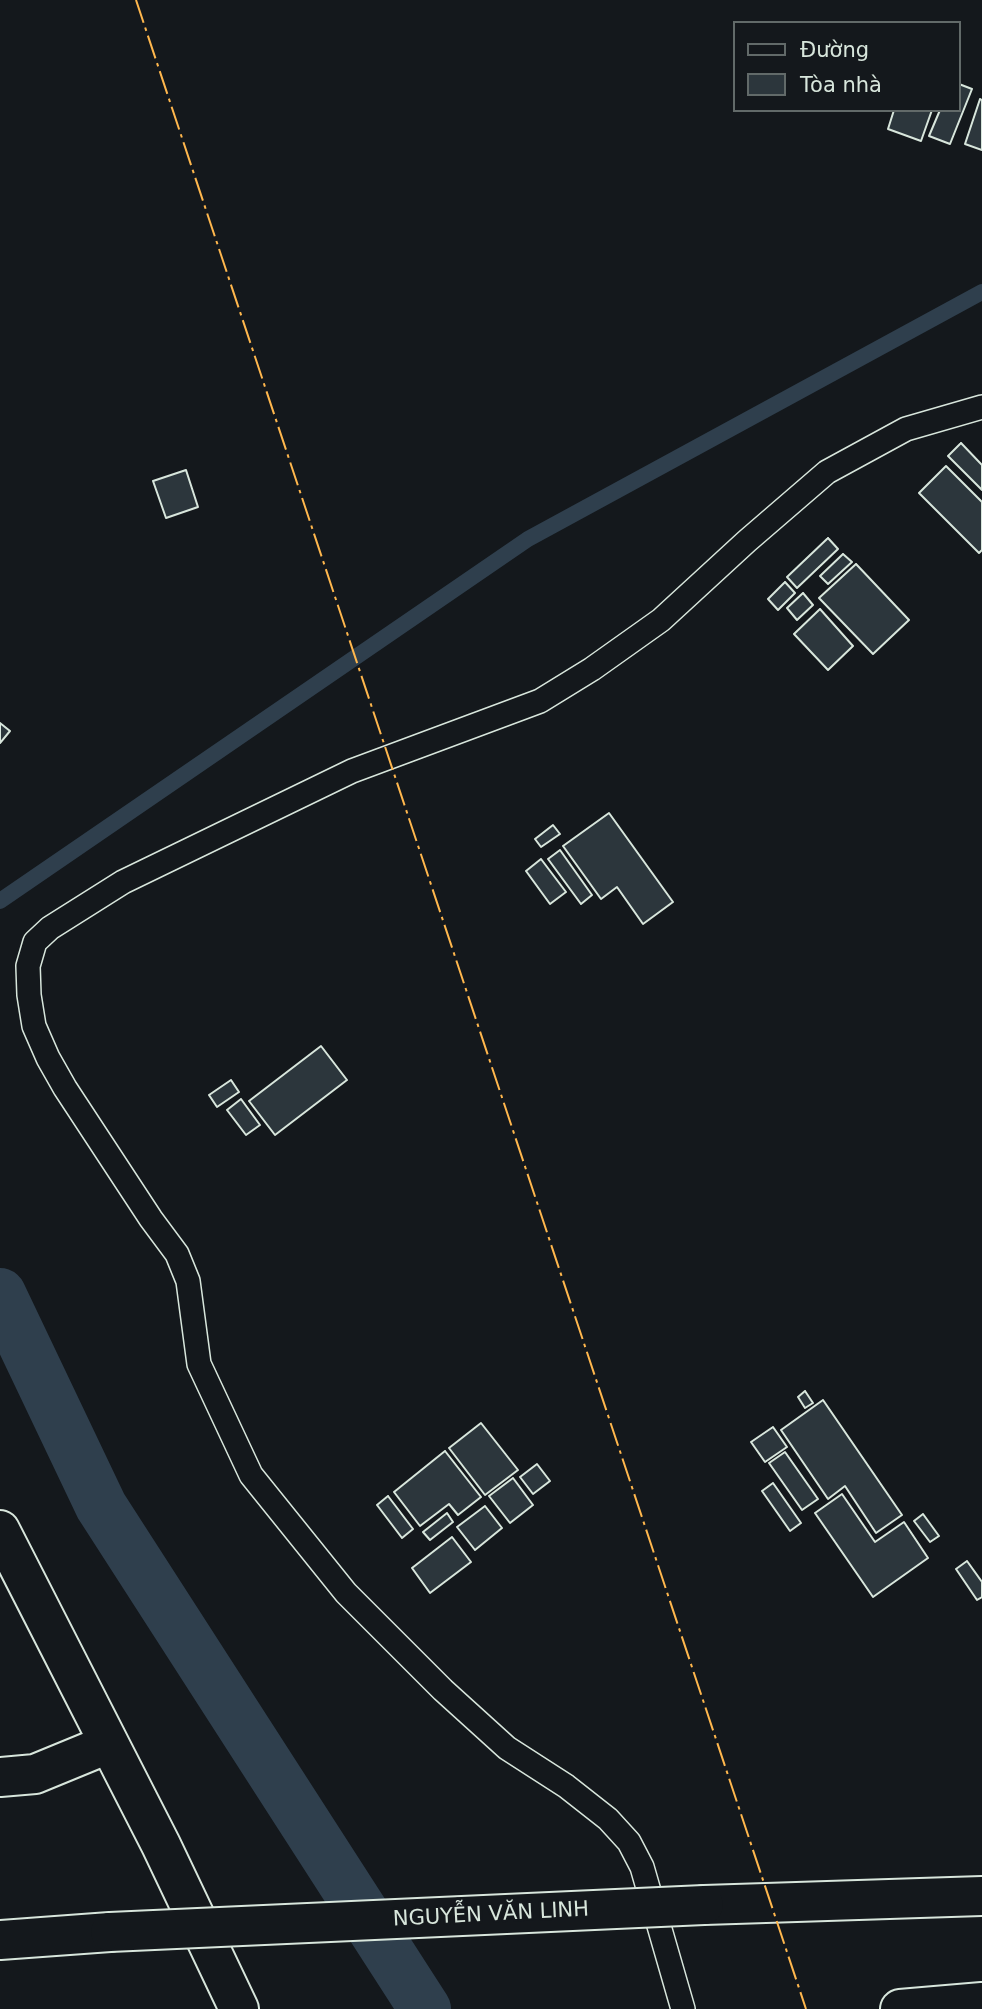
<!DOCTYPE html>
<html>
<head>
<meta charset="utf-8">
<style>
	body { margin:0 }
	#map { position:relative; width:982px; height:2009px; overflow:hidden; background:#14181c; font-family:"DejaVu Sans",sans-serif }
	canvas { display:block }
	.legend { position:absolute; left:733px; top:21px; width:228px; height:91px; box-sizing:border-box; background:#14181c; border:2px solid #626a69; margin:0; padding:9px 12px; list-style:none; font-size:21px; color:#d8e6dc }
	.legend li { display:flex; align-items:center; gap:14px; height:35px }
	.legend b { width:35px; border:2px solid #626a69 }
</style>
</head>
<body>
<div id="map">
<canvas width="982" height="2009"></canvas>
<ul class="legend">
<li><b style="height:9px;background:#14181c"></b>Đường</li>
<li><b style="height:19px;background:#2c363c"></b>Tòa nhà</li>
</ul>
</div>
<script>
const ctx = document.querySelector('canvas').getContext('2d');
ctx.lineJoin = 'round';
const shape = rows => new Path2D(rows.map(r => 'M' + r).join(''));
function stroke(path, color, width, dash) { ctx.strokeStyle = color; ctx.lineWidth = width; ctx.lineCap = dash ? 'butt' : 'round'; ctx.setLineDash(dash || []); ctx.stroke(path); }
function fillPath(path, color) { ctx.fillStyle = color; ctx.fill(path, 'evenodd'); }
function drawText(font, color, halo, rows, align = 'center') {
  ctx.font = font + ' "DejaVu Sans",sans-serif'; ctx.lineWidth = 5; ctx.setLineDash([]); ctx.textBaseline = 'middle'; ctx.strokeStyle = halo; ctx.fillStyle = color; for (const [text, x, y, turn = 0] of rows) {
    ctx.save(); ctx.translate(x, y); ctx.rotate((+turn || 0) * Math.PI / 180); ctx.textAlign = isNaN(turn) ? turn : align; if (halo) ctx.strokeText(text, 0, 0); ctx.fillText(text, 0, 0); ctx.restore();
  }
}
const stream = shape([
	[0,901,528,539,982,292]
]);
const canal = shape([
	[0,1294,101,1506,425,2009]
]);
const building = shape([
	[959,84,972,89,950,144,929,136,940,110,959,110,959,84],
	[980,99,982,100,982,150,965,144,980,99],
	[894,110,932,110,921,141,888,129,894,110],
	[961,443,982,465,982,490,948,456,961,443],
	[946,466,982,502,982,550,979,553,919,493,946,466],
	[186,470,198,507,166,518,153,481,186,470],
	[828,538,838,549,797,588,787,577,828,538],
	[843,554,852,562,828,584,820,576,843,554],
	[856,564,909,620,873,654,819,598,856,564],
	[785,582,795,593,778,610,768,599,785,582],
	[803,593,813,605,797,620,787,608,803,593],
	[820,609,853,646,828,670,794,634,820,609],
	[0,723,10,731,0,743,0,723],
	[609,813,673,902,643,924,617,887,601,899,563,846,609,813],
	[553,825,560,834,541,847,535,839,553,825],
	[560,850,592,895,581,904,548,859,560,850],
	[541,859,566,892,550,904,526,871,541,859],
	[321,1046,347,1080,275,1135,249,1101,321,1046],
	[231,1080,239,1092,217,1107,209,1095,231,1080],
	[241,1099,260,1125,246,1135,227,1110,241,1099],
	[805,1391,813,1403,805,1408,798,1397,805,1391],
	[823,1400,902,1515,876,1533,845,1486,828,1499,781,1430,823,1400],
	[481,1423,518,1470,485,1495,449,1448,481,1423],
	[773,1427,787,1447,765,1462,751,1442,773,1427],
	[445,1451,481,1497,458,1515,449,1504,420,1526,394,1492,445,1451],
	[785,1452,818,1499,802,1510,769,1463,785,1452],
	[537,1464,550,1481,533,1494,520,1477,537,1464],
	[513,1478,533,1505,510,1523,489,1496,513,1478],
	[773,1483,801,1523,790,1531,762,1491,773,1483],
	[842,1494,875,1542,904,1522,928,1558,873,1597,815,1513,842,1494],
	[388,1496,413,1529,402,1538,377,1505,388,1496],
	[485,1506,502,1528,475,1550,457,1527,485,1506],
	[447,1513,453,1522,430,1540,423,1532,447,1513],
	[923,1514,939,1536,930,1542,914,1521,923,1514],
	[452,1537,471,1562,430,1593,412,1568,452,1537],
	[967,1561,982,1582,982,1597,977,1600,956,1569,967,1561]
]);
const lane = shape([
	[683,2009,642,1867,629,1842,608,1819,566,1786,507,1748,443,1690,346,1593,251,1475,199,1364,188,1281,177,1254,151,1219,65,1088,48,1058,34,1026,29,995,28,966,35,942,50,928,123,882,352,771,540,701,592,669,661,620,747,541,827,472,906,429,982,407]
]);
const street = shape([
	[0,1530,161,1845,239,2009],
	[0,1777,35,1774,108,1744],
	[900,2009,982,2002]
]);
const highway = shape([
	[704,1905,982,1896],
	[0,1940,110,1932]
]);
const highwayBridge = shape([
	[110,1932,704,1905]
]);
const power = shape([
	[136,0,806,2009]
]);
const streetNames = [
	["NGUYỄN VĂN LINH",491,1915,-3]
];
stroke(stream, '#2f3f4d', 16);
stroke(canal, '#2f3f4d', 52);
fillPath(building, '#2c363c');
stroke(building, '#d8e6dc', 2);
stroke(lane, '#d8e6dc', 26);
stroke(street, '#d8e6dc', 42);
stroke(highway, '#d8e6dc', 42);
stroke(lane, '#14181c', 23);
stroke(street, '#14181c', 38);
stroke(highway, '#14181c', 38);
stroke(highwayBridge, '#d8e6dc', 42, []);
stroke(highwayBridge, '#14181c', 38);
stroke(power, '#ffb74d', 2, [24, 5, 3.5, 5]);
drawText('21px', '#d8e6dc', '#14181c', streetNames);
</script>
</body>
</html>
